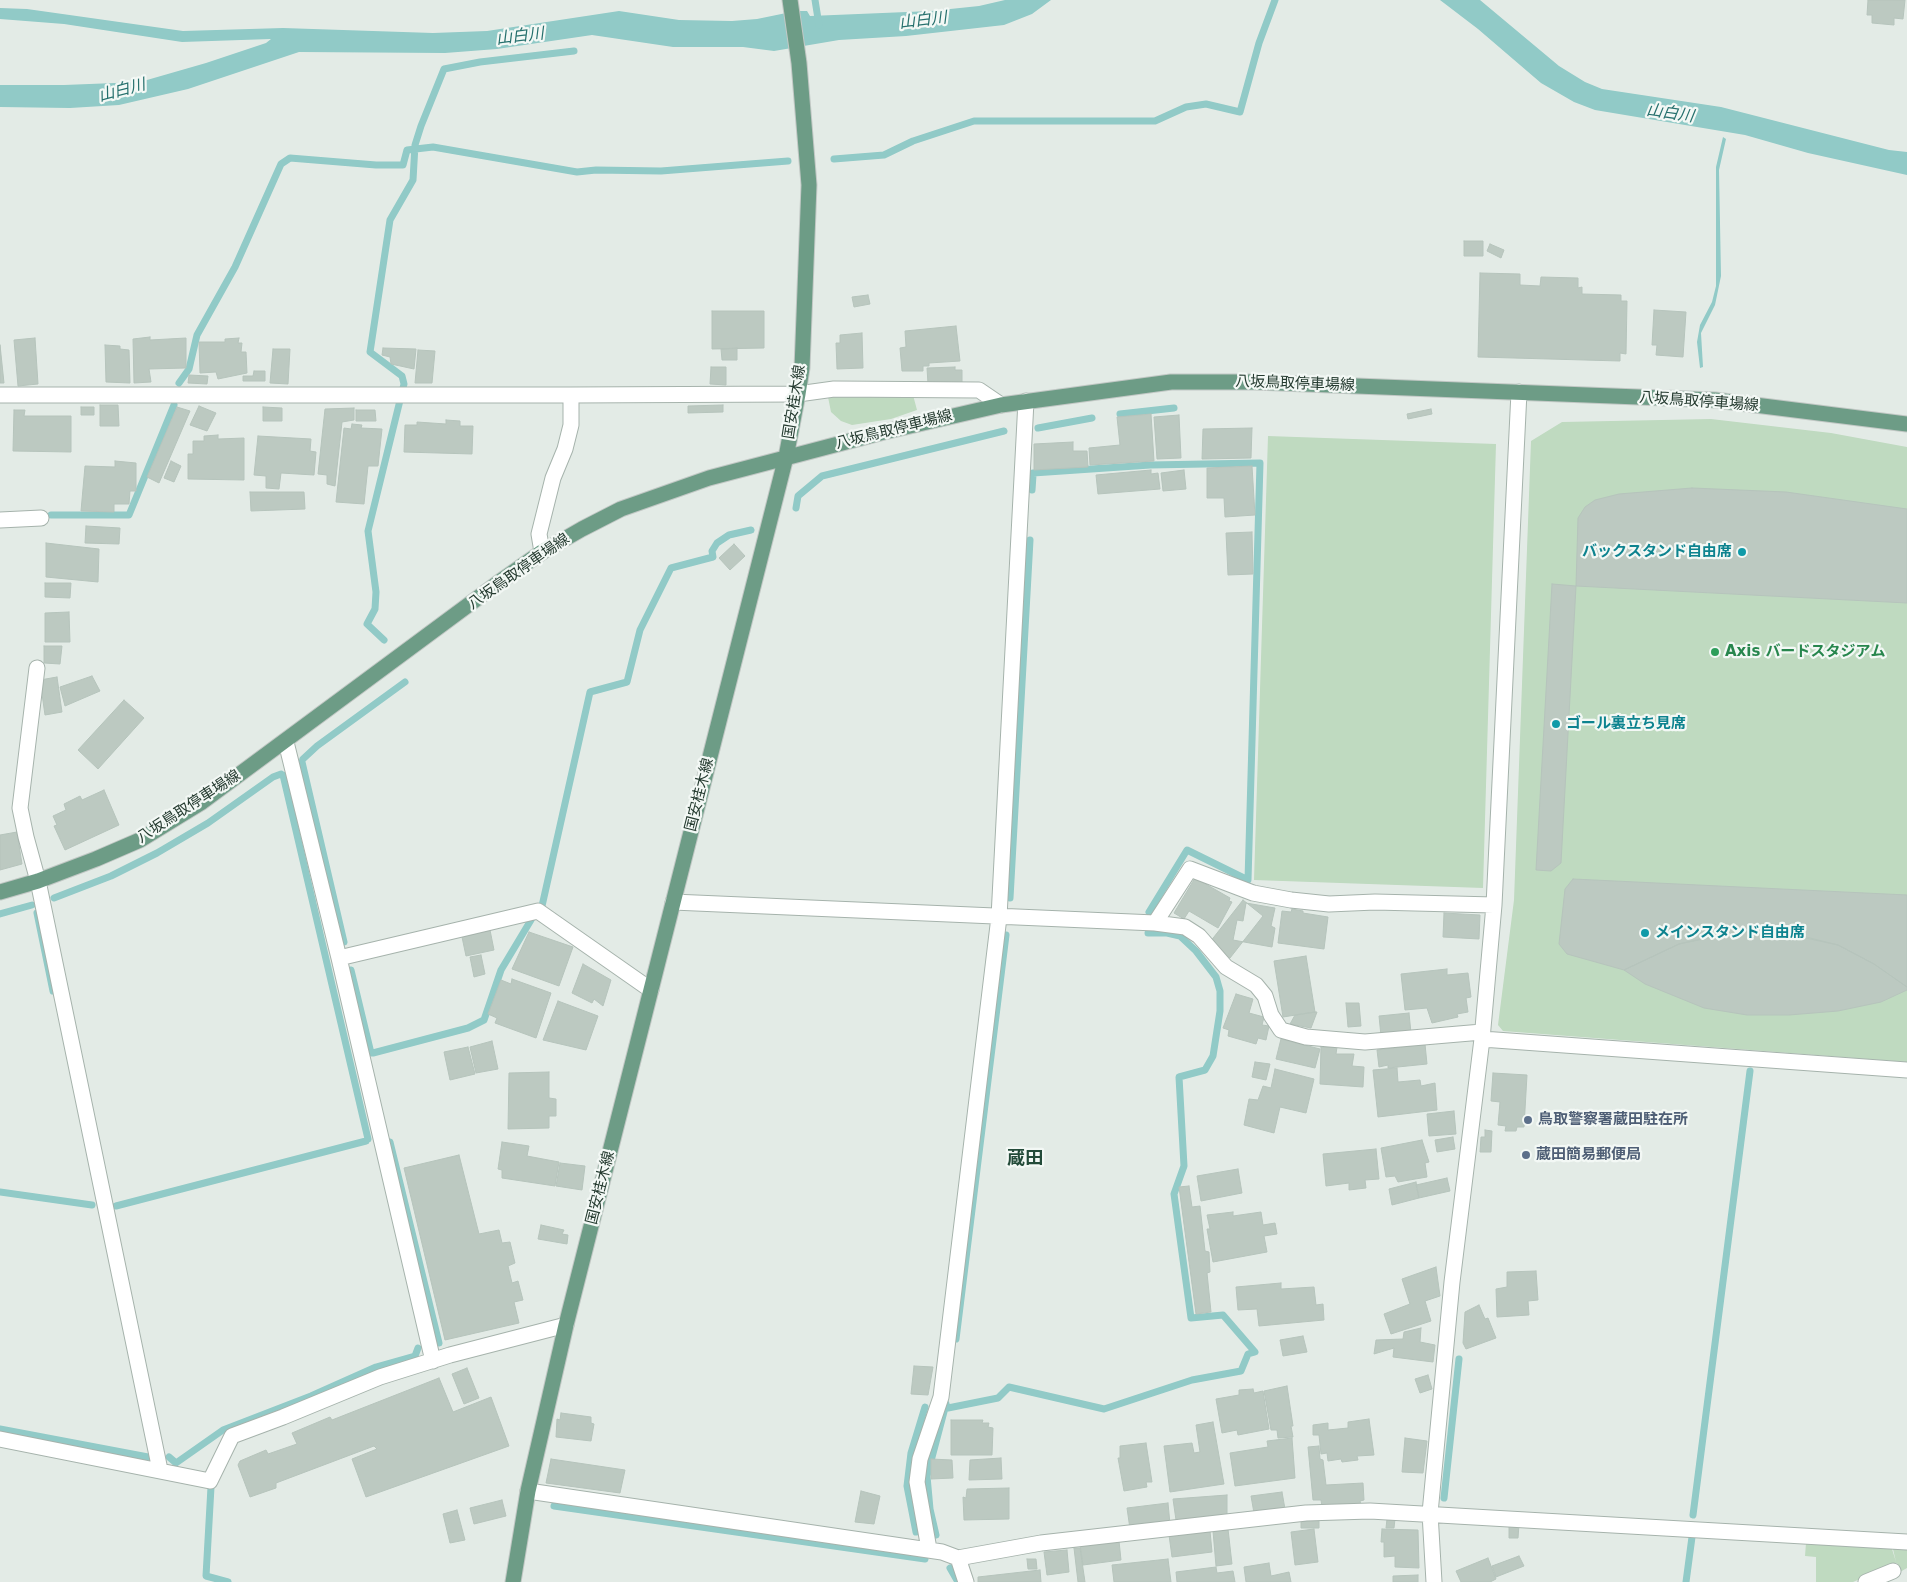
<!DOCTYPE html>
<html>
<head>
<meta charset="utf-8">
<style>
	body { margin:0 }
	canvas { display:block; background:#e3ebe6 }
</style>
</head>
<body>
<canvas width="1907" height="1582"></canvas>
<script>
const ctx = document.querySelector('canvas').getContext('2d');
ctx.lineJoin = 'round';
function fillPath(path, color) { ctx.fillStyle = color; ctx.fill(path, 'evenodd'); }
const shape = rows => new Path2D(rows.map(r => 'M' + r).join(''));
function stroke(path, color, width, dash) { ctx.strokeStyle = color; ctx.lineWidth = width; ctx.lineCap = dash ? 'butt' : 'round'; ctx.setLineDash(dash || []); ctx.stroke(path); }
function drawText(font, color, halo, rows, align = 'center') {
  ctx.font = font + ' "DejaVu Sans","Noto Sans JP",sans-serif'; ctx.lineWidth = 4.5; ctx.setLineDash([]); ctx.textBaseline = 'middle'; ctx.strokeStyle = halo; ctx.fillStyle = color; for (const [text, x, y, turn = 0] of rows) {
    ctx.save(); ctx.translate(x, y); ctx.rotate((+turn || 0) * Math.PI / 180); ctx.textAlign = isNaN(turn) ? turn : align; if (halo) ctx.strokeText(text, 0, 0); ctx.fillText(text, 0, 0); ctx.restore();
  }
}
const green = shape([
	[832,395,913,395,917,410,891,419,852,425,841,421,831,412,828,397],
	[1711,419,1831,433,1907,447,1907,1062,1503,1031,1498,1025,1514,900,1531,441,1562,422],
	[1268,436,1496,444,1483,888,1254,880],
	[1806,1543,1892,1549,1896,1562,1893,1549,1907,1549,1907,1568,1900,1572,1897,1563,1853,1582,1816,1582,1816,1557,1805,1556]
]);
const water = shape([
	[1005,0,1051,0,1032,14,1004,25,906,36,839,40,774,51,743,47,673,47,592,35,497,49,445,53,299,52,188,89,119,105,70,108,0,107,0,85,64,85,140,82,206,63,266,43,271,39,182,42,64,24,0,19,0,8,27,9,183,31,283,28,433,33,487,31,619,11,679,20,732,21,757,19,796,11,807,11,810,16,931,11,979,6],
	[1440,0,1480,0,1559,66,1585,82,1602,89,1721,107,1889,150,1907,152,1907,175,1808,153,1745,135,1595,110,1574,102,1541,83,1478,29],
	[1723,137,1726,139,1719,170,1721,276,1715,305,1701,333,1703,367,1700,368,1697,342,1700,325,1712,302,1716,286,1716,167]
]);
const stream = shape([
	[815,0,819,25],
	[834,159,884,155,913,141,974,121,1155,121,1186,107,1206,104,1240,112,1259,43,1275,0],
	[179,383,189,369,197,335,235,267,281,164,290,158,376,165,403,165,407,150,433,147,577,172,596,170,661,171,788,161],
	[1120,414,1174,408],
	[1038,428,1092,418],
	[1033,473,1150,465,1260,463,1248,880,1187,850,1149,912],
	[1032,490,1033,475],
	[796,508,798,496,822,476,1004,431],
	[51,515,129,515,174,405],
	[384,640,367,624,375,609,376,592,368,531,404,384,402,376,370,352,390,220,413,180,415,145,421,126,444,69,480,62,574,51],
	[303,759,317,746,405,682],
	[302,762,344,942],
	[283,775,368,1139],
	[54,898,111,876,157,853,208,823,273,777,281,774],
	[1010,898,1030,540],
	[542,906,590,692,627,682,640,630,671,568,713,557,712,551,717,543,729,535,751,530],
	[37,913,53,991],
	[0,914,32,905],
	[351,970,371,1053],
	[373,1053,468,1028,484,1020,501,970,531,920],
	[390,1142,439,1343],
	[0,1192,92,1205],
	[116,1206,366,1141],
	[956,1339,1006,935],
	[948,1408,998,1398,1009,1387,1104,1409,1192,1380,1241,1371,1248,1354,1255,1352,1223,1315,1191,1318,1174,1194,1184,1166,1179,1077,1205,1070,1213,1056,1220,1011,1220,991,1216,977,1196,951,1180,936,1167,933,1148,933],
	[0,1429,148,1457],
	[169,1457,176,1463,223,1430,311,1396,376,1367,415,1356,418,1348],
	[211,1487,206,1576,228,1582],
	[1444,1498,1459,1359],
	[554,1506,925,1559],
	[1693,1515,1750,1071],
	[916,1532,907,1486,911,1453,925,1407],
	[936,1535,930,1509,927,1476,946,1404],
	[950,1568,958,1582],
	[1686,1582,1692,1537]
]);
const building = shape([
	[1868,0,1905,0,1903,19,1894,18,1894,25,1872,23,1872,15,1867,15,1868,0],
	[1464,241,1483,241,1483,256,1464,256,1464,241],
	[1490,244,1504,250,1501,258,1487,251,1490,244],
	[1480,273,1520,274,1520,285,1540,286,1541,277,1578,278,1578,288,1582,287,1582,294,1621,295,1621,301,1627,301,1626,354,1620,353,1620,361,1478,357,1480,273],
	[868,295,870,304,854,307,852,297,868,295],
	[1654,310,1686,312,1683,357,1656,355,1657,345,1652,345,1654,310],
	[712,311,764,311,764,348,712,349,712,311],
	[956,326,960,361,929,363,929,366,923,366,923,371,902,371,900,348,906,347,905,331,956,326],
	[862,333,863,368,837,369,836,343,840,343,840,335,862,333],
	[150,337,150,340,186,338,186,368,149,369,151,382,134,383,133,339,150,337],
	[35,338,38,384,18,386,14,340,35,338],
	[239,338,238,343,242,343,241,352,246,352,247,373,218,379,216,372,200,373,199,342,225,342,225,339,239,338],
	[0,345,4,383,0,383,0,345],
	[105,345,120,346,120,349,129,350,130,383,106,382,105,345],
	[383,348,416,349,414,369,391,364,390,357,382,355,383,348],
	[737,348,737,360,722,360,721,349,737,348],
	[273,349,290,349,288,384,270,383,273,349],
	[418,350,435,351,432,383,415,383,418,350],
	[711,367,726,367,726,385,710,384,711,367],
	[955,367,955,370,962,370,962,383,928,384,927,368,955,367],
	[254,371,265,371,265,381,243,381,243,376,253,376,254,371],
	[189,375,208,376,207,384,188,383,189,375],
	[100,405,118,405,119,426,100,426,100,405],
	[723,405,723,412,688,413,688,406,723,405],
	[199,406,216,413,207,431,190,425,199,406],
	[81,407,94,407,94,415,81,415,81,407],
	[177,407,190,411,159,483,147,477,177,407],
	[263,407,282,408,282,421,263,421,263,407],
	[354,408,354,420,342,422,335,486,327,484,327,475,318,474,325,409,354,408],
	[1431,409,1432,414,1408,419,1407,414,1431,409],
	[14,410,25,410,24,416,71,416,71,452,13,451,14,410],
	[356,410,375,410,376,421,356,421,356,410],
	[1151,414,1154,461,1090,465,1089,448,1120,445,1117,417,1151,414],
	[1179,415,1181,458,1157,459,1154,417,1179,415],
	[446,420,460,421,460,426,473,426,472,454,404,452,405,425,417,425,417,422,446,424,446,420],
	[352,424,362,425,361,428,382,429,378,466,368,466,364,504,336,502,344,428,351,429,352,424],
	[1252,428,1251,458,1202,459,1203,429,1252,428],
	[218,435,218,439,244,438,244,480,188,479,188,454,193,454,193,441,204,441,204,436,218,435],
	[258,436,311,439,310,451,316,452,314,475,281,473,279,489,266,488,266,476,254,475,258,436],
	[1073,442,1073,451,1087,451,1088,467,1034,470,1034,444,1073,442],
	[115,461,136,463,136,491,130,491,129,504,114,504,114,512,81,511,85,466,115,467,115,461],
	[171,461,181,466,174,482,164,478,171,461],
	[1252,466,1255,515,1225,517,1224,498,1207,498,1207,468,1252,466],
	[1151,470,1151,474,1158,473,1160,489,1098,494,1096,475,1151,470],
	[1184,470,1186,489,1163,491,1161,473,1184,470],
	[1692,488,1786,492,1907,509,1907,603,1576,586,1578,518,1585,507,1595,500,1619,494,1692,488],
	[250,492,304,492,305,509,251,511,250,492],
	[86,526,120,528,119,544,85,543,86,526],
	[1252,532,1253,574,1228,575,1226,533,1252,532],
	[46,543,99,549,98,582,46,577,46,543],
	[734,544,745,556,730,570,719,558,734,544],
	[45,583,71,583,70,598,45,597,45,583],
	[1552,584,1576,586,1561,863,1551,871,1536,870,1552,584],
	[69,612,70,642,45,642,45,613,69,612],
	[44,646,62,646,60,664,44,663,44,646],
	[92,676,100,691,65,706,60,687,92,676],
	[57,677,62,712,45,715,40,680,57,677],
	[124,700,144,718,98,769,78,750,124,700],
	[104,790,119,825,65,850,54,826,57,825,53,816,66,810,64,804,80,796,82,800,104,790],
	[17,832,22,864,0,870,0,835,17,832],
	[1195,878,1230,898,1229,901,1232,902,1218,928,1189,911,1184,919,1174,913,1195,878],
	[1573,879,1907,895,1907,987,1874,964,1838,945,1778,932,1738,932,1679,944,1624,970,1567,954,1559,944,1565,889,1573,879],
	[1243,900,1263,916,1230,958,1210,942,1243,900],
	[1246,903,1275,908,1271,926,1275,928,1272,947,1233,940,1237,920,1243,921,1246,903],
	[1292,909,1303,911,1303,913,1328,917,1324,949,1278,943,1282,911,1291,912,1292,909],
	[1444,913,1480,915,1479,939,1443,937,1444,913],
	[490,930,494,950,466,956,462,937,490,930],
	[1760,931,1798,935,1838,945,1874,964,1907,987,1907,990,1881,1002,1838,1011,1789,1015,1747,1015,1704,1008,1645,984,1624,970,1679,944,1717,935,1760,931],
	[529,932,573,947,559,986,512,969,529,932],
	[481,955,485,974,474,977,470,957,481,955],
	[1306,956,1315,1012,1283,1017,1274,961,1306,956],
	[583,964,611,980,603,1006,594,999,592,1003,572,993,583,964],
	[1447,969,1447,975,1468,973,1471,997,1466,998,1468,1012,1457,1014,1458,1017,1432,1023,1427,1008,1405,1010,1401,974,1447,969],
	[512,979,551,993,536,1038,495,1023,497,1018,488,1014,501,980,511,984,512,979],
	[1236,994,1253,999,1249,1013,1264,1017,1262,1025,1269,1026,1266,1040,1258,1038,1256,1044,1228,1036,1229,1030,1223,1028,1236,994],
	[558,1001,598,1016,586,1050,543,1040,558,1001],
	[1346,1003,1359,1003,1361,1026,1348,1027,1346,1003],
	[1315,1012,1317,1012,1311,1028,1290,1024,1295,1015,1315,1012],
	[1409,1013,1411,1033,1381,1036,1379,1016,1409,1013],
	[1281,1039,1320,1049,1315,1068,1276,1059,1281,1039],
	[492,1041,498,1069,476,1073,470,1047,492,1041],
	[1425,1044,1427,1064,1388,1068,1388,1065,1379,1067,1377,1050,1425,1044],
	[468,1047,475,1074,450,1080,444,1052,468,1047],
	[1321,1047,1337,1047,1336,1054,1354,1054,1352,1066,1364,1067,1363,1087,1320,1084,1321,1047],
	[1255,1062,1270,1064,1266,1080,1252,1077,1255,1062],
	[1397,1068,1398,1082,1420,1080,1421,1086,1435,1083,1437,1110,1378,1117,1373,1070,1397,1068],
	[1275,1069,1314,1079,1306,1113,1280,1107,1274,1133,1244,1125,1249,1099,1258,1100,1263,1086,1271,1088,1275,1069],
	[549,1072,549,1098,556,1099,556,1116,549,1116,549,1128,508,1129,509,1073,549,1072],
	[1493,1073,1527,1075,1524,1127,1517,1127,1516,1131,1505,1131,1506,1126,1498,1125,1500,1102,1491,1101,1493,1073],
	[1454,1111,1456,1134,1429,1136,1427,1114,1454,1111],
	[1485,1130,1492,1131,1491,1152,1480,1152,1481,1137,1485,1137,1485,1130],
	[1453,1137,1455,1149,1437,1152,1435,1140,1453,1137],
	[1422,1140,1429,1162,1425,1163,1427,1177,1398,1182,1395,1176,1386,1177,1381,1148,1422,1140],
	[502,1142,529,1146,527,1156,559,1162,555,1186,502,1178,502,1170,498,1169,502,1142],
	[1376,1149,1379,1179,1365,1180,1366,1188,1349,1190,1349,1183,1326,1186,1323,1154,1376,1149],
	[459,1155,479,1234,499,1230,502,1243,510,1242,515,1263,508,1266,512,1283,518,1281,523,1300,514,1302,519,1323,445,1340,404,1168,459,1155],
	[560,1163,585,1166,582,1190,556,1186,560,1163],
	[1238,1169,1242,1193,1201,1201,1197,1176,1238,1169],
	[1447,1178,1450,1191,1419,1198,1416,1185,1447,1178],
	[1416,1182,1419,1198,1392,1205,1389,1189,1416,1182],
	[1189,1186,1192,1207,1200,1206,1205,1251,1209,1252,1210,1272,1207,1273,1211,1312,1196,1314,1179,1187,1189,1186],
	[1233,1212,1233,1216,1261,1212,1263,1225,1275,1223,1277,1234,1264,1236,1267,1252,1213,1262,1207,1229,1210,1229,1207,1215,1233,1212],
	[541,1225,564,1230,562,1234,568,1235,567,1244,538,1239,541,1225],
	[1436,1267,1440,1296,1425,1301,1431,1321,1391,1334,1384,1314,1410,1304,1402,1279,1436,1267],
	[1536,1271,1538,1300,1528,1301,1529,1315,1497,1317,1496,1289,1507,1287,1507,1272,1536,1271],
	[1281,1283,1281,1289,1314,1287,1316,1305,1323,1304,1324,1320,1259,1326,1257,1309,1238,1310,1236,1287,1281,1283],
	[1479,1305,1485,1319,1488,1318,1496,1338,1466,1349,1463,1343,1465,1312,1479,1305],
	[1421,1328,1420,1342,1435,1345,1433,1362,1393,1357,1394,1348,1374,1354,1376,1340,1403,1339,1404,1332,1421,1328],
	[1303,1336,1307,1352,1283,1356,1280,1340,1303,1336],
	[914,1366,933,1367,928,1395,911,1394,914,1366],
	[467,1368,479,1398,464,1404,452,1374,467,1368],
	[1428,1375,1432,1389,1420,1393,1415,1379,1428,1375],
	[439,1378,453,1412,491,1397,509,1446,366,1497,352,1459,377,1449,374,1446,276,1483,276,1488,250,1497,238,1465,240,1461,266,1450,268,1454,297,1444,292,1433,330,1417,332,1420,439,1378],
	[1287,1386,1293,1426,1291,1426,1293,1437,1278,1438,1277,1430,1271,1430,1264,1391,1287,1386],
	[1253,1389,1254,1393,1263,1391,1269,1429,1238,1435,1237,1430,1222,1433,1216,1399,1239,1395,1239,1390,1253,1389],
	[561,1413,591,1417,591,1423,594,1424,591,1441,556,1437,557,1419,560,1420,561,1413],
	[1369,1419,1374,1455,1357,1456,1358,1460,1342,1462,1341,1459,1328,1461,1327,1453,1321,1454,1319,1435,1313,1435,1313,1425,1328,1423,1328,1430,1348,1428,1348,1422,1369,1419],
	[951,1420,983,1420,982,1423,989,1423,988,1427,993,1428,992,1455,951,1455,951,1420],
	[1213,1422,1224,1484,1170,1492,1164,1446,1192,1443,1194,1453,1200,1452,1196,1425,1213,1422],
	[1292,1438,1295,1478,1235,1486,1230,1453,1268,1447,1267,1441,1292,1438],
	[1405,1438,1427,1441,1423,1473,1402,1472,1405,1438],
	[1146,1443,1152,1482,1146,1482,1147,1487,1124,1491,1118,1458,1120,1458,1120,1446,1146,1443],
	[1319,1446,1320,1459,1323,1460,1326,1485,1363,1483,1364,1500,1360,1501,1361,1505,1322,1507,1321,1500,1313,1500,1308,1447,1319,1446],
	[1001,1458,1002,1479,969,1480,970,1460,1001,1458],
	[551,1459,625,1470,620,1493,546,1483,551,1459],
	[931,1459,952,1460,953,1478,931,1479,931,1459],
	[1009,1488,1009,1519,964,1520,963,1497,966,1498,967,1489,1009,1488],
	[861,1491,880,1496,874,1524,855,1522,861,1491],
	[1282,1492,1285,1509,1254,1513,1251,1496,1282,1492],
	[1227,1495,1227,1516,1176,1520,1173,1499,1227,1495],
	[502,1500,506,1516,474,1524,470,1508,502,1500],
	[1168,1503,1170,1524,1130,1529,1127,1508,1168,1503],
	[457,1510,465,1540,450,1543,443,1514,457,1510],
	[1387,1519,1395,1519,1394,1528,1386,1528,1387,1519],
	[1319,1520,1319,1528,1301,1528,1301,1521,1319,1520],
	[1519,1525,1518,1538,1509,1538,1509,1526,1519,1525],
	[1228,1529,1232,1564,1216,1566,1213,1531,1228,1529],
	[1314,1529,1318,1562,1295,1565,1291,1532,1314,1529],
	[1382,1529,1418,1530,1419,1568,1395,1567,1395,1556,1384,1557,1384,1542,1381,1542,1382,1529],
	[1210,1531,1212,1552,1172,1557,1169,1535,1210,1531],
	[1119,1541,1121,1560,1083,1565,1080,1545,1119,1541],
	[1074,1548,1080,1548,1085,1582,1078,1582,1074,1548],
	[1067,1550,1069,1572,1047,1575,1044,1552,1067,1550],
	[1519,1556,1524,1566,1496,1577,1492,1566,1519,1556],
	[1488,1558,1496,1579,1490,1582,1461,1582,1456,1571,1488,1558],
	[1027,1559,1036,1559,1037,1569,1028,1569,1027,1559],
	[1168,1559,1171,1582,1114,1582,1112,1565,1168,1559],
	[1269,1563,1271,1576,1289,1572,1291,1582,1246,1582,1244,1567,1269,1563],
	[1216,1567,1217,1573,1233,1571,1235,1582,1177,1582,1176,1572,1216,1567],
	[1040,1570,1041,1582,978,1582,978,1577,1040,1570],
	[1418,1575,1418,1582,1393,1582,1393,1576,1418,1575]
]);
const minor = shape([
	[0,395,571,395,798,394,834,389,979,390,1001,405],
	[0,520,41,518],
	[542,552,539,534,553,478,565,449,571,425,571,395],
	[37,668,20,808,26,837,38,881,160,1470],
	[286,742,339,958,433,1361],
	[673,902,1155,923,1190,869,1253,893,1291,900,1329,904,1375,902,1494,905],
	[1155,923,1185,927,1199,936,1226,967,1256,985,1265,996,1271,1015,1281,1030,1306,1037,1365,1042,1482,1032],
	[339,958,538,911,651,990],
	[1482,1039,1907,1070],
	[0,1439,210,1481,232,1436,283,1417,380,1377,450,1355,566,1325],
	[528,1491,942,1552,958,1558,966,1582],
	[929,1549,917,1482,920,1459,941,1397,999,917,1026,401],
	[958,1558,1041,1543,1306,1513,1370,1511,1907,1542],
	[1434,1582,1430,1513,1452,1282,1482,1039,1494,905,1519,392],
	[1866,1582,1893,1571]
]);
const major = shape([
	[0,892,38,881,96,859,140,840,202,802,498,583,542,552,582,529,621,509,709,478,884,432,1001,405,1171,382,1254,382,1715,400,1907,424],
	[513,1582,528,1491,566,1325,786,457,798,394,802,368,809,185,799,63,790,0]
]);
const markers = [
	[1742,552,5,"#0f9aa8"],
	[1715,652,5,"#2e9e5b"],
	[1556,724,5,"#0f9aa8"],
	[1645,933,5,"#0f9aa8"],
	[1528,1120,5,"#5c6f8a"],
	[1526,1155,5,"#5c6f8a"]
];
const streetNames = [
	["八坂鳥取停車場線",1295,384,2],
	["国安桂木線",795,402,-81],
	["八坂鳥取停車場線",1699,402,4],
	["八坂鳥取停車場線",894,430,-14],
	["八坂鳥取停車場線",519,572,-35],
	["国安桂木線",700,795,-76],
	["八坂鳥取停車場線",189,807,-33],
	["国安桂木線",601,1188,-76]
];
const cultureNames = [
	["バックスタンド自由席",1732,552,"right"],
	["ゴール裏立ち見席",1566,724],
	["メインスタンド自由席",1655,933]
];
const leisureNames = [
	["Axis バードスタジアム",1725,652]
];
const serviceNames = [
	["鳥取警察署蔵田駐在所",1538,1120],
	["蔵田簡易郵便局",1536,1155]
];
const waterNames = [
	["山白川",923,21,-7],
	["山白川",520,37,-7],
	["山白川",122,91,-15],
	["山白川",1670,114,8]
];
const quarterNames = [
	["蔵田",1025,1159]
];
fillPath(green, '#bfdac0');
fillPath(water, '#91cac7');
stroke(stream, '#91cac7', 7);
fillPath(building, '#bcc9c1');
stroke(building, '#b6c4bc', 1);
stroke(minor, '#a6b3ac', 17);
stroke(major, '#c2c8c5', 17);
stroke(minor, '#fff', 15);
stroke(major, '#6d9c86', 15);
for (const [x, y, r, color] of markers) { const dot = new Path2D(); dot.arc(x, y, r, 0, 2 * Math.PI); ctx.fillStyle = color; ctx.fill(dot); stroke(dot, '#f3f8f5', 2); }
drawText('15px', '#253b30', '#f3f8f5', streetNames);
drawText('bold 15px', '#0d838f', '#f3f8f5', cultureNames, 'left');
drawText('bold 15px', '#27864d', '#f3f8f5', leisureNames, 'left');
drawText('bold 15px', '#4e5e75', '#f3f8f5', serviceNames, 'left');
drawText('italic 16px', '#26706d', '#f3f8f5', waterNames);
drawText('bold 18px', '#234b39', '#f3f8f5', quarterNames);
</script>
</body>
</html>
